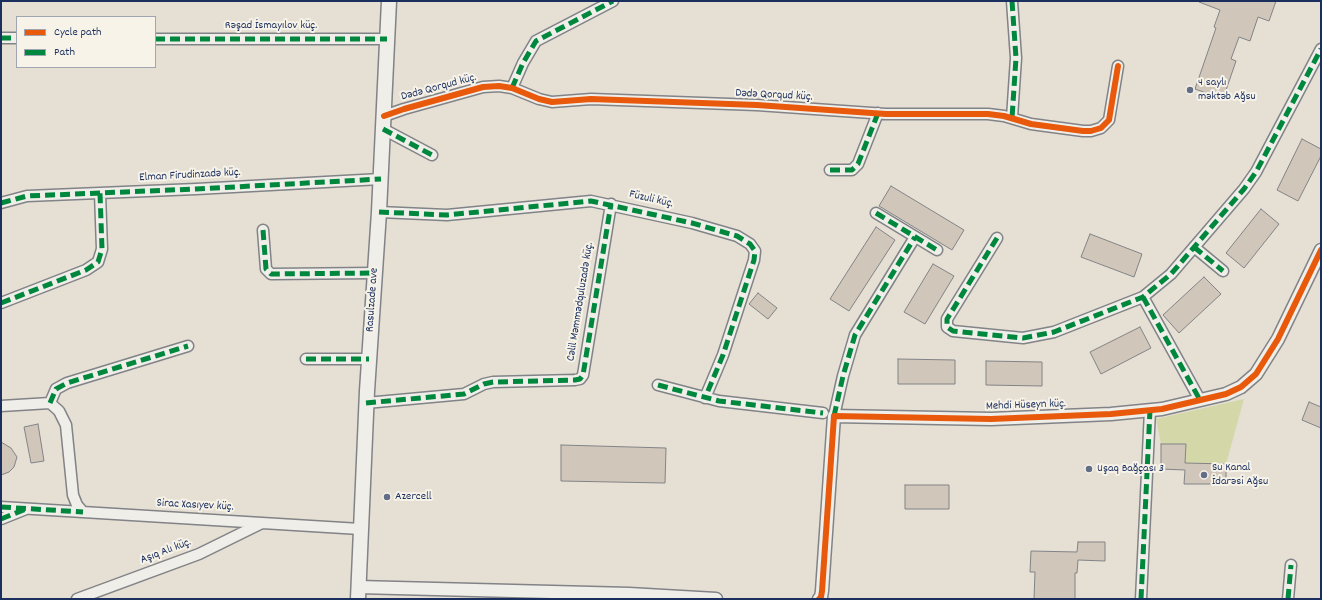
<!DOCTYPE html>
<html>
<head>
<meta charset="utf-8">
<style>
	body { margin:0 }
	#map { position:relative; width:1322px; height:600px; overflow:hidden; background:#e5dfd4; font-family:Dekko,sans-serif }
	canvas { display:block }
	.frame { position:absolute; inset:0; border:2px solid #1b2f5e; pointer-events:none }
	.legend { position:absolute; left:16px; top:16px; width:140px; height:52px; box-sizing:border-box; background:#f7f3e8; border:1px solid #9fa5b1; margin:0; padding:5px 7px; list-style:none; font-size:12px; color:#1b2f5e }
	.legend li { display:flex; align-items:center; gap:8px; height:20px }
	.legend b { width:20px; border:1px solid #9fa5b1 }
</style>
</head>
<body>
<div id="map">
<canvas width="1322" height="600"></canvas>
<div class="frame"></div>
<ul class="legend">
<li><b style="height:5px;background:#e8590c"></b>Cycle path</li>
<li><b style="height:5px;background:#00873e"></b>Path</li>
</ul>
</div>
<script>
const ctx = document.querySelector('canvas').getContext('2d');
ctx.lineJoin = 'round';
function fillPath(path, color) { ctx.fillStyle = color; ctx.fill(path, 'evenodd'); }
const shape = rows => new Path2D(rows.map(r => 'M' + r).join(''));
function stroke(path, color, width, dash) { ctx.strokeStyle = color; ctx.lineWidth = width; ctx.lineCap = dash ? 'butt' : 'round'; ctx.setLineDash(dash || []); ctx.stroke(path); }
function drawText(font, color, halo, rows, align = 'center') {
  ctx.font = font + ' Dekko,sans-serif'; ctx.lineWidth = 4; ctx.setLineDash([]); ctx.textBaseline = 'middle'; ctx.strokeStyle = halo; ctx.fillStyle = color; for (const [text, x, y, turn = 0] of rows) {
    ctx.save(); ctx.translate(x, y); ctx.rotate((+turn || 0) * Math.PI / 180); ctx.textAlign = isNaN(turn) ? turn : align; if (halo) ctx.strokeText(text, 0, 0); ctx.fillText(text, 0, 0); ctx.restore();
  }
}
const green = shape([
	[1244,399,1226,464,1185,463,1186,444,1161,444,1156,419]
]);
const building = shape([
	[1199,1,1276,1,1269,21,1258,17,1250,41,1239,37,1231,59,1236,61,1223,99,1195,89,1216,28,1214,27,1220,10,1199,2,1199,1],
	[1302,139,1321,149,1321,156,1298,201,1277,190,1302,139],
	[891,186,964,230,952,250,879,206,891,186],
	[1261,209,1279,224,1244,268,1226,253,1261,209],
	[876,227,895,240,849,311,830,299,876,227],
	[1090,234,1142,254,1134,277,1081,257,1090,234],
	[933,264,954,276,925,324,904,312,933,264],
	[1204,277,1221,294,1179,333,1163,315,1204,277],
	[758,293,777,308,768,319,749,304,758,293],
	[1140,327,1151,348,1101,374,1090,352,1140,327],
	[898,359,955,360,955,384,898,384,898,359],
	[986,361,1042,362,1042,386,986,385,986,361],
	[1309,402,1321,407,1321,428,1302,420,1309,402],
	[38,424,44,461,31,463,24,427,38,424],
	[1,442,11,448,17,457,14,467,9,472,1,475,1,442],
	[1161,444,1186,444,1185,463,1226,464,1226,484,1184,484,1185,470,1161,469,1161,444],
	[561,445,666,448,665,483,561,481,561,445],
	[905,485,949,485,949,509,905,509,905,485],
	[1078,542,1105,542,1105,561,1078,560,1077,573,1075,573,1075,599,1034,599,1035,572,1030,572,1031,551,1077,552,1078,542]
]);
const minor = shape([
	[1012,1,1016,58,1012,118],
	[1,38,17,38],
	[155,39,387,39],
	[512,88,523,63,536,41,613,1],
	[384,116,404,109,483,87,499,86,512,88,539,99,552,102,591,99,757,105,886,114,988,114,1004,116,1031,124,1083,131,1091,131,1101,128,1109,120,1118,66],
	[383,129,432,155],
	[830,170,852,170,858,164,878,113],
	[1,203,27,196,196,189,381,179],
	[379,212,447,215,591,201,692,223,737,236,750,244,755,251,754,260,723,355,705,398],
	[876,213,937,250],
	[263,230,266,269,271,274,375,273],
	[997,238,947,319,947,327,953,331,1023,338,1054,332,1143,297,1171,274,1244,189,1256,172,1321,49],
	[1194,247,1223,271],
	[1143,297,1200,400],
	[1,303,86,270,98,262,102,249,100,193],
	[306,359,369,359],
	[658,385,719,401,823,413],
	[50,403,56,389,67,383,188,346],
	[366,403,464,394,484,384,493,382,575,380,580,379,583,375,611,204],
	[1,406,50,403,59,411,66,425,73,495,77,505,83,512],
	[834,416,843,376,855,335,915,237],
	[1,507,360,529],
	[1,519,26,509],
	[77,599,199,554,260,524],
	[1141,599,1150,410],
	[1288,599,1291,565]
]);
const tertiary = shape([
	[358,587,629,594,716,599],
	[819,599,821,597,822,591,834,416,991,419,1111,414,1162,409,1226,394,1241,387,1256,374,1278,339,1321,250]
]);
const secondary = shape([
	[358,599,367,391,379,212,389,1]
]);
const quiet = shape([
	[1012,1,1016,58,1012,118],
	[1,38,17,38],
	[155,39,387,39],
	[512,88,523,63,536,41,613,1],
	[383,129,432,155],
	[830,170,852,170,858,164,878,113],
	[1,203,27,196,196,189,381,179],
	[379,212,447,215,591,201,692,223,737,236,750,244,755,251,754,260,723,355,705,398],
	[876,213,937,250],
	[263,230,266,269,271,274,375,273],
	[997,238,947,319,947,327,953,331,1023,338,1054,332,1143,297,1171,274,1244,189,1256,172,1321,49],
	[1194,247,1223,271],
	[1143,297,1200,400],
	[1,303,86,270,98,262,102,249,100,193],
	[306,359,369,359],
	[658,385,719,401,823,413],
	[50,403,56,389,67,383,188,346],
	[366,403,464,394,484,384,493,382,575,380,580,379,583,375,611,204],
	[834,416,843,376,855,335,915,237],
	[1,507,83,512],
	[1,519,26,509],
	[1141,599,1150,410],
	[1288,599,1291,565]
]);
const cycleway = shape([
	[384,116,404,109,483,87,499,86,512,88,539,99,552,102,591,99,757,105,886,114,988,114,1004,116,1031,124,1083,131,1091,131,1101,128,1109,120,1118,66],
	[819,599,821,597,822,591,834,416,991,419,1111,414,1162,409,1226,394,1241,387,1256,374,1278,339,1321,250]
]);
const markers = [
	[1190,90,4,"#626d87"],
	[1089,469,4,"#626d87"],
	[1204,475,4,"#626d87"],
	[387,497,4,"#626d87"]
];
const streetNames = [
	["Rəşad İsmayılov küç.",271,26],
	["Dədə Qorqud küç.",439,88,-15],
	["Dədə Qorqud küç.",774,96,3],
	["Elman Firudinzadə küç.",190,176,-3],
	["Füzuli küç.",651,200,13],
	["Rasulzade ave",373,300,-86],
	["Cəlil Məmmədquluzadə küç.",581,302,-81],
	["Mehdi Hüseyn küç.",1026,406,-2],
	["Sirac Xasıyev küç.",195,506,3],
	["Aşıq Alı küç.",166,552,-21]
];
const poiNames = [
	["4 saylı",1198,83],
	["məktəb Ağsu",1198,97],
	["Su Kanal",1212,468],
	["İdarəsi Ağsu",1212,482],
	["Uşaq Bağçası 3",1097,469],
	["Azercell",395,497]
];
fillPath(green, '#d4d8a9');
fillPath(building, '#d0c7ba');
stroke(building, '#828387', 1);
stroke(minor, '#828387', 13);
stroke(tertiary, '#828387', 15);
stroke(secondary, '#828387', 17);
stroke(minor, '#f0eee9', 10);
stroke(tertiary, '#f0eee9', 12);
stroke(secondary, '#f0eee9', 14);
stroke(quiet, '#00873e', 5, [10, 5]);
stroke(cycleway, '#e8590c', 6);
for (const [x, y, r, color] of markers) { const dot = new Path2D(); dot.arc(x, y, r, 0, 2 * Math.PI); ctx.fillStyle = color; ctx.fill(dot); stroke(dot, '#f7f3e8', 1.5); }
drawText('12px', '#1b2f5e', '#f7f3e8', streetNames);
drawText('12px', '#1b2f5e', '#f7f3e8', poiNames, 'left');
</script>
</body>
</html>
